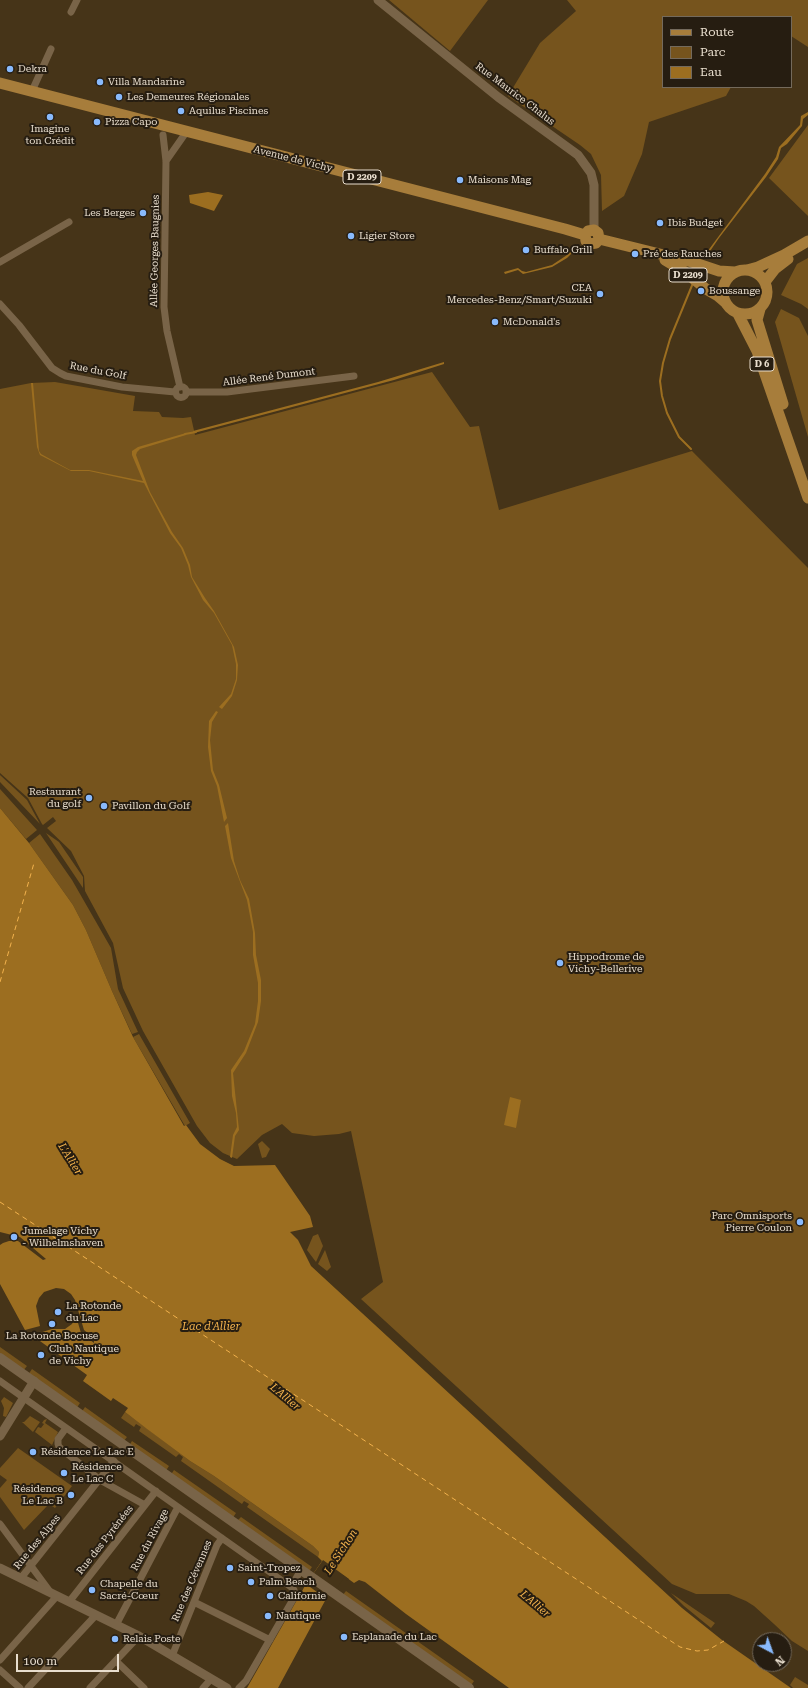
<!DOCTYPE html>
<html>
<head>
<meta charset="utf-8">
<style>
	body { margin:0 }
	#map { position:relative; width:808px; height:1688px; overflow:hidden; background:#463418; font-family:"Roboto Serif",serif }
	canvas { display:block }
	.legend { position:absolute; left:662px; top:16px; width:130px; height:72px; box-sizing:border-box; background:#261d11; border:1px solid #746a5c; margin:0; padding:5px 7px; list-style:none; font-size:12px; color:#e8ddcd }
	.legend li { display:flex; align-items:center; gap:8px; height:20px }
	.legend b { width:20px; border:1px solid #746a5c }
	.north { position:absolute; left:752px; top:1632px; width:40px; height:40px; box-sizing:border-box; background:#261d11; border:1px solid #746a5c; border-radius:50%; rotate:139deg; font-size:11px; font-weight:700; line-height:16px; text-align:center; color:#e8ddcd }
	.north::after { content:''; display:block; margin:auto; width:14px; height:18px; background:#89bafc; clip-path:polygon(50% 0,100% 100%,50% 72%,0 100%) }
	.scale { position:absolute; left:16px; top:1654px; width:103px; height:18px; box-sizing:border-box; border:2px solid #e8ddcd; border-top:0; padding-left:5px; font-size:12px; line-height:14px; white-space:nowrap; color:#e8ddcd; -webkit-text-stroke:3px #261d11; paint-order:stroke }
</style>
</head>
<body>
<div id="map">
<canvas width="808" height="1688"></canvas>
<ul class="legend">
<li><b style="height:5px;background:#a77d3b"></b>Route</li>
<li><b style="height:11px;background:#76541d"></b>Parc</li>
<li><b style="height:11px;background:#9c6e20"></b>Eau</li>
</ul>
<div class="north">N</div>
<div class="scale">100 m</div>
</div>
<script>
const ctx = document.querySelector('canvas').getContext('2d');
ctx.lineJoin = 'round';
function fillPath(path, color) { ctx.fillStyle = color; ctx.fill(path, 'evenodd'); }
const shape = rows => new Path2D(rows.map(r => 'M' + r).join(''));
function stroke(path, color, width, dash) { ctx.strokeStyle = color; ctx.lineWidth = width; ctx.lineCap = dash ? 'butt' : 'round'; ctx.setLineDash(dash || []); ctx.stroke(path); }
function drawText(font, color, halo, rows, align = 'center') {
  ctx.font = font + ' "Roboto Serif",serif'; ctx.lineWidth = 4; ctx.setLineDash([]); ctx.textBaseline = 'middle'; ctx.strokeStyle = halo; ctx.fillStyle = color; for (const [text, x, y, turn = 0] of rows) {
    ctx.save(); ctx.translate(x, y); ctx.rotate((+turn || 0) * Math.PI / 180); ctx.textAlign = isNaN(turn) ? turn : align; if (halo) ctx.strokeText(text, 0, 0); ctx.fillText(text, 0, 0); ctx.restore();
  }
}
const green = shape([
	[389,0,488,0,450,51],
	[567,0,808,0,808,47,791,36,791,17,663,17,663,87,731,87,726,96,649,122,642,154,624,196,602,211,601,175,591,154,580,145,508,96,540,43,576,11],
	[808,125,808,216,769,178],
	[808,258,808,309,801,304,781,295,797,264],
	[781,309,799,318,808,336,808,437,775,322],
	[432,372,470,427,479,426,499,510,692,451,808,568,808,1651,792,1641,774,1624,754,1606,746,1601,729,1594,696,1594,672,1584,361,1299,383,1282,351,1131,339,1134,314,1136,292,1133,282,1124,262,1135,237,1159,223,1153,210,1143,197,1126,143,1031,123,988,113,943,85,891,84,876,71,851,47,828,56,821,53,817,43,825,42,824,28,798,0,773,0,389,31,383,55,382,135,396,133,411,159,412,162,417,183,418,191,417,195,435],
	[0,775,27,800,40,824,0,782],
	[0,789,37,830,26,839,0,808],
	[46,833,59,842,83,877,83,888],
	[40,834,72,880,111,948,118,989,138,1032,132,1034,112,991,86,930,73,905,29,843],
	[139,1034,190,1123,185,1126,133,1037],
	[262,1141,270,1149,266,1157,262,1158,258,1144],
	[318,1234,323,1246,316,1262,307,1250,313,1236],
	[325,1250,331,1267,327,1271,318,1264],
	[0,1347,27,1366,23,1371,0,1355],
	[32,1369,80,1403,76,1409,28,1375],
	[4,1397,13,1403,6,1417,3,1416,4,1408,1,1401],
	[85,1407,127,1437,123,1442,81,1413],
	[125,1412,190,1461,214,1476,313,1546,319,1552,318,1557,247,1507,249,1504,244,1501,242,1504,181,1461,183,1457,179,1454,176,1457,139,1431,141,1427,136,1424,134,1427,121,1418],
	[30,1416,40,1422,33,1432,22,1422,24,1422],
	[47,1419,45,1423,58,1432,52,1445,35,1432,38,1427,41,1428,44,1424,42,1423,44,1420],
	[132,1441,169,1466,165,1472,129,1446],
	[18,1448,72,1486,55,1508,49,1504,24,1530,0,1497,0,1488,7,1480,0,1475,0,1468],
	[174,1470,236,1513,232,1519,170,1476],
	[241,1517,312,1567,308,1573,236,1522],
	[346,1591,474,1681,470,1687,342,1596],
	[671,1593,715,1623,711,1628,684,1606],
	[795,1677,808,1685,808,1688,793,1688,790,1685]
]);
const water = shape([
	[808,112,808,115,803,119,802,126,787,144,781,148,778,159,766,177,719,238,706,257,704,256,765,174,776,157,779,147,800,125,801,116],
	[208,192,223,195,214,211,190,203,189,195],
	[578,246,577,248,567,258,552,267,523,274,518,270,505,274,504,272,518,268,522,271,526,272,552,265,567,255,574,247],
	[444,362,444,364,394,380,194,433,193,431,378,382],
	[31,383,33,383,39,451,41,454,70,470,89,470,143,481,132,455,132,451,138,447,186,433,186,435,140,449,137,452,136,455,150,492,172,532,183,548,190,565,192,577,205,598,214,611,234,647,238,665,237,680,232,696,222,709,219,707,231,694,236,679,236,664,232,645,214,613,203,600,191,577,188,565,181,548,170,533,144,483,89,471,71,471,40,455,37,447],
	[216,711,218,712,212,722,210,740,213,770,219,785,227,818,224,822,217,786,211,771,208,747,209,721],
	[0,808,29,843,73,905,86,930,112,991,133,1037,184,1126,186,1125,200,1144,220,1159,234,1166,275,1165,310,1216,313,1227,290,1232,298,1240,311,1266,682,1608,722,1640,791,1688,509,1688,406,1614,365,1582,359,1580,354,1583,343,1575,326,1599,278,1688,247,1688,306,1584,322,1561,318,1557,319,1552,313,1546,214,1476,190,1461,147,1429,125,1412,128,1408,113,1398,111,1401,83,1381,87,1375,33,1336,33,1335,52,1329,65,1329,72,1324,76,1316,81,1333,94,1343,94,1338,84,1330,75,1300,71,1294,64,1289,56,1288,44,1292,39,1298,36,1306,40,1326,25,1330,0,1284,0,1245,3,1243,9,1241,18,1241,43,1260,46,1259,20,1237,0,1232],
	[228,823,234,861,240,880,249,899,255,933,256,955,261,980,261,1001,258,1022,246,1053,233,1073,239,1130,235,1136,232,1158,230,1157,233,1135,237,1127,236,1113,232,1096,231,1070,244,1051,255,1024,258,1001,258,983,253,955,253,932,247,900,231,858,225,826],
	[510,1097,521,1100,516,1128,504,1125]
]);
const pier = shape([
	[323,1560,349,1579,348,1581,344,1578,328,1600,306,1584]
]);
const stream = shape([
	[185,434,196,432],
	[691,449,679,437,667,413,662,396,660,381,663,363,670,339,693,283]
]);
const ferry = shape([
	[0,982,34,863],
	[0,1202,680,1647,697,1651,708,1650,724,1641]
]);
const minor = shape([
	[71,12,77,0],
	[32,91,51,49],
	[163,135,166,161,164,307,167,331,180,387],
	[166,161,187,131],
	[0,262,69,222],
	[0,304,19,325,52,368,60,373,66,376,122,387,175,392],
	'175.5 392a5.5 5.5 0 1 1 11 0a5.5 5.5 0 1 1-11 0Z',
	[186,392,227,392,354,376],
	[0,1381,291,1587,294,1590,295,1596,246,1681,239,1688],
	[66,1428,58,1439,58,1444,59,1447,100,1480,145,1505],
	[0,1524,51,1593],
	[21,1578,114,1461],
	[291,1587,298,1575],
	[69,1602,156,1491],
	[194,1602,270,1640],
	[116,1625,178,1507],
	[172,1656,217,1545,222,1538],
	[0,1660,57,1596],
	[116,1661,144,1688],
	[0,1670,20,1688],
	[28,1688,96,1615],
	[90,1688,139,1636],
	[203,1688,211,1679]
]);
const tertiary = shape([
	[378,0,498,97,578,155,591,173,594,185,594,230],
	[0,1436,34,1381],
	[0,1568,139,1636,227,1688]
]);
const secondary = shape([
	[0,1358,469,1688]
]);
const primary = shape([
	[0,83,565,229,585,235],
	[585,235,586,241,590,244,596,243,599,239],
	[585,235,588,231,594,230,598,233,599,239],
	[599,239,692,262,719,271,735,272],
	[665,260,685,272,706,289,718,296,725,302],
	'723 292a22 22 0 1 1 44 0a22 22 0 1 1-44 0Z',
	[747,270,758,267,784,255,808,241],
	[765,282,775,269,788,259],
	[760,309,757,320,783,404],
	[738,314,757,351,808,498]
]);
const markers = [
	[10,69,4,"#89bafc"],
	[100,82,4,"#89bafc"],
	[119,97,4,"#89bafc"],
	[181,111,4,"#89bafc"],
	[50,117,4,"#89bafc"],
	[97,122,4,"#89bafc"],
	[460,180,4,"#89bafc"],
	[143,213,4,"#89bafc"],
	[660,223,4,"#89bafc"],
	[351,236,4,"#89bafc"],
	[526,250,4,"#89bafc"],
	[635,254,4,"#89bafc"],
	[701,291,4,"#89bafc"],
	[600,294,4,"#89bafc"],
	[495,322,4,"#89bafc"],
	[89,798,4,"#89bafc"],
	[104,806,4,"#89bafc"],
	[560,963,4,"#89bafc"],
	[800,1222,4,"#89bafc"],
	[14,1237,4,"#89bafc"],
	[58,1312,4,"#89bafc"],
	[52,1324,4,"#89bafc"],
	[41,1355,4,"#89bafc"],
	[33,1452,4,"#89bafc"],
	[64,1473,4,"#89bafc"],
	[71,1495,4,"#89bafc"],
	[230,1568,4,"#89bafc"],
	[251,1582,4,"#89bafc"],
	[92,1590,4,"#89bafc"],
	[270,1596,4,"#89bafc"],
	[268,1616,4,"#89bafc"],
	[344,1637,4,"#89bafc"],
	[115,1639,4,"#89bafc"]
];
const shields = [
	[362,177,38],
	[688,275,38],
	[762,364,24]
];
const shieldNames = [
	["D 2209",362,177],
	["D 2209",688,275],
	["D 6",762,364]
];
const poiNames = [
	["Dekra",18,69],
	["Villa Mandarine",108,82],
	["Les Demeures Régionales",127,97],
	["Aquilus Piscines",189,111],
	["Pizza Capo",105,122],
	["Imagine",50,129,"center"],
	["ton Crédit",50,141,"center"],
	["Maisons Mag",468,180],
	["Les Berges",135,213,"right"],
	["Ibis Budget",668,223],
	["Ligier Store",359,236],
	["Buffalo Grill",534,250],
	["Pré des Rauches",643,254],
	["CEA",592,288,"right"],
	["Mercedes-Benz/Smart/Suzuki",592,300,"right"],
	["Boussange",709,291],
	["McDonald's",503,322],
	["Restaurant",81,792,"right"],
	["du golf",81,804,"right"],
	["Pavillon du Golf",112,806],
	["Hippodrome de",568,957],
	["Vichy-Bellerive",568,969],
	["Parc Omnisports",792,1216,"right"],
	["Pierre Coulon",792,1228,"right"],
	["Jumelage Vichy",22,1231],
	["- Wilhelmshaven",22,1243],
	["La Rotonde",66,1306],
	["du Lac",66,1318],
	["La Rotonde Bocuse",52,1336,"center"],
	["Club Nautique",49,1349],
	["de Vichy",49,1361],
	["Résidence Le Lac E",41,1452],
	["Résidence",72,1467],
	["Le Lac C",72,1479],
	["Résidence",63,1489,"right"],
	["Le Lac B",63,1501,"right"],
	["Saint-Tropez",238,1568],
	["Palm Beach",259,1582],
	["Chapelle du",100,1584],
	["Sacré-Cœur",100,1596],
	["Californie",278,1596],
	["Nautique",276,1616],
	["Esplanade du Lac",352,1637],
	["Relais Poste",123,1639]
];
const streetNames = [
	["Rue Maurice Chalus",515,94,37],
	["Avenue de Vichy",293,159,14],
	["Allée Georges Baugnies",155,251,-89],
	["Rue du Golf",98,371,11],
	["Allée René Dumont",269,377,-7],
	["Rue des Pyrénées",105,1540,-52],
	["Rue du Rivage",150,1540,-62],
	["Rue des Alpes",37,1542,-51],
	["Rue des Cévennes",192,1581,-67]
];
const waterNames = [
	["L'Allier",70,1159,58],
	["Lac d'Allier",211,1327],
	["L'Allier",285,1397,40],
	["Le Sichon",341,1552,-57],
	["L'Allier",535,1604,40]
];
fillPath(green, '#76541d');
fillPath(water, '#9c6e20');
fillPath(pier, '#463418');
stroke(stream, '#9c6e20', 2);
stroke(ferry, '#f2b24d', 1, [5, 4]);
stroke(minor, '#796448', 7);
stroke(tertiary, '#796448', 9);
stroke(secondary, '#796448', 10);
stroke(primary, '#a77d3b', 11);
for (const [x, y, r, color] of markers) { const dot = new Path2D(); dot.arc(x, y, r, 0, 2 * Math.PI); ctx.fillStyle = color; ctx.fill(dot); stroke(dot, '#261d11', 1.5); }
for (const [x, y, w] of shields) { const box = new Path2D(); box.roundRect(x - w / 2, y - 7, w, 14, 3); ctx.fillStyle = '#261d11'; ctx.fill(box); stroke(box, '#e8ddcd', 1); }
drawText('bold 9px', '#e8ddcd', null, shieldNames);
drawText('10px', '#e8ddcd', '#261d11', poiNames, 'left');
drawText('10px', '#e8ddcd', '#261d11', streetNames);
drawText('italic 11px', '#f2b24d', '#261d11', waterNames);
</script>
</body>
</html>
